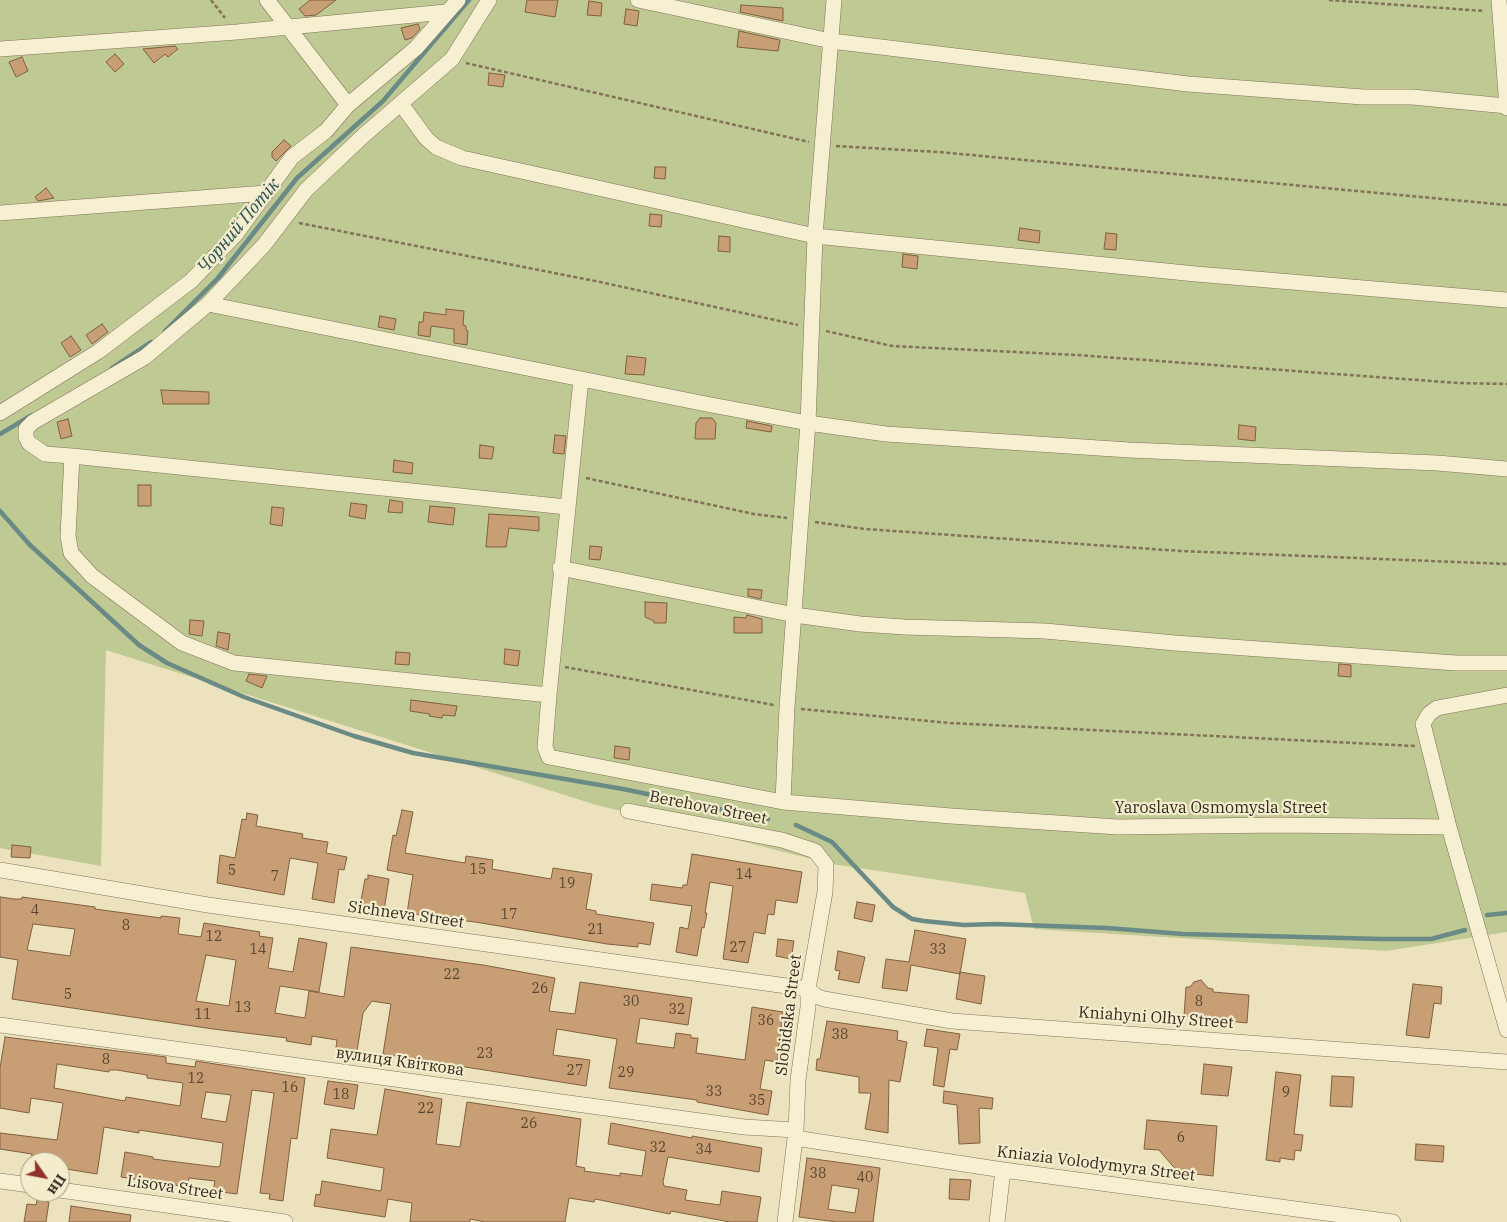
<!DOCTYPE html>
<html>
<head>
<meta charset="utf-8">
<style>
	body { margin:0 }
	#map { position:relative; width:1507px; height:1222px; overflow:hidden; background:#ece2be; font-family:"IBM Plex Serif",serif }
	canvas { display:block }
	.north { position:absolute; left:20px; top:1152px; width:50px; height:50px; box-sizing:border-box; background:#f3eccd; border:1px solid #a69e86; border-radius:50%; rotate:123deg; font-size:14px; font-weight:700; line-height:20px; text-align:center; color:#33291c }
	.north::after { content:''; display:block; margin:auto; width:18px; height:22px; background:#90322a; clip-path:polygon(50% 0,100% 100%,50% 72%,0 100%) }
</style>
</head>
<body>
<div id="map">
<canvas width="1507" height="1222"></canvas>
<div class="north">Пн</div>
</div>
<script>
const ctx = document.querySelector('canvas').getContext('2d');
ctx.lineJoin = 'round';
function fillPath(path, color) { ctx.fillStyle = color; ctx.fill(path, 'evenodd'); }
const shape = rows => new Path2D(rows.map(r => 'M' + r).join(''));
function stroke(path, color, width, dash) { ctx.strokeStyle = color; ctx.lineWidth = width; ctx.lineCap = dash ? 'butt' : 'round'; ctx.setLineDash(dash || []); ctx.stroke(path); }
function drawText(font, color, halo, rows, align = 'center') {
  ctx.font = font + ' "IBM Plex Serif",serif'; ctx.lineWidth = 4.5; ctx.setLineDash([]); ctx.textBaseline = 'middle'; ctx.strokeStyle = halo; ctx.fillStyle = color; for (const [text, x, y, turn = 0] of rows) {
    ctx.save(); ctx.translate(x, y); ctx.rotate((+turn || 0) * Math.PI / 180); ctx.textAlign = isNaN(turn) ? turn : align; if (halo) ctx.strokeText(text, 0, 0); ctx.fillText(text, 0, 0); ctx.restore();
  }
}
const green = shape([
	[0,0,1507,0,1507,932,1386,951,1034,929,1025,893,832,864,593,804,106,650,101,866,0,848]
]);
const stream = shape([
	[165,331,218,278,297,178,383,101,469,0],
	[112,368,151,342],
	[0,434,32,415],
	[0,511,30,545,139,645,167,663,244,697,354,736,413,753,623,789,768,819],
	[796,825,832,842,893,907,912,919,924,921,964,925,995,924,1107,928,1183,934,1382,939,1431,939,1465,930],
	[1487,915,1507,913]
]);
const building = shape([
	[310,0,336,0,316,15,305,16,299,9,310,0],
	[527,0,558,0,555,17,525,12,527,0],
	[589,1,602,3,601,16,587,15,589,1],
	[741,5,783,8,783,21,740,12,741,5],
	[626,9,639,11,637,26,624,24,626,9],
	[418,24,420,29,412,38,405,40,401,28,418,24],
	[739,31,780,40,778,51,737,47,739,31],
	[175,46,178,49,168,57,165,54,154,63,143,49,175,46],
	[115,54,124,64,115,72,106,62,115,54],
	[22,57,28,71,16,77,9,62,22,57],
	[489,73,505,75,503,87,488,85,489,73],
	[284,140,291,146,276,161,272,157,272,152,284,140],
	[655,167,666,167,665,179,654,178,655,167],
	[46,188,54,198,38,201,35,197,46,188],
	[650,214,662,215,661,227,649,226,650,214],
	[1020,228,1040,231,1039,243,1018,240,1020,228],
	[1106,233,1117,234,1116,250,1104,249,1106,233],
	[719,236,730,237,730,252,718,251,719,236],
	[903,254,918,256,917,269,902,267,903,254],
	[446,309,464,311,463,325,466,326,466,330,468,331,467,345,454,343,454,329,431,326,430,337,418,335,419,322,423,322,424,312,446,315,446,309],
	[380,316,396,319,394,330,378,327,380,316],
	[102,324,108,332,92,344,86,335,102,324],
	[71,336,81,350,70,357,61,343,71,336],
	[627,356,646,358,644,375,625,374,627,356],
	[161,390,209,392,209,404,163,404,161,390],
	[700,418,712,418,716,423,715,439,695,439,696,423,700,418],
	[68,419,72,436,61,439,57,422,68,419],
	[747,421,772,426,771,432,746,428,747,421],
	[1239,425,1256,427,1255,441,1238,439,1239,425],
	[555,435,566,436,564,454,553,453,555,435],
	[480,445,494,447,492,459,479,458,480,445],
	[394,460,413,463,412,474,393,472,394,460],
	[138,485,151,485,151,506,138,506,138,485],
	[390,500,403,502,402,513,388,512,390,500],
	[351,503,367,505,365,519,349,516,351,503],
	[430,506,455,508,453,525,428,522,430,506],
	[272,507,284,508,282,526,270,524,272,507],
	[489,514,539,517,539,531,509,528,506,547,486,547,489,514],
	[590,546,602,547,600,560,589,559,590,546],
	[748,589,762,590,761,599,748,596,748,589],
	[645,602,667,603,666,623,654,623,654,621,645,617,645,602],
	[747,615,762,619,762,633,734,633,734,617,746,618,747,615],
	[190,620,204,621,202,636,189,634,190,620],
	[218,632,230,634,228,650,216,646,218,632],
	[505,649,520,651,518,666,504,664,505,649],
	[396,652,410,653,409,665,395,664,396,652],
	[1339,664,1351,665,1351,677,1338,676,1339,664],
	[249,674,267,676,262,688,246,681,249,674],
	[411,700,457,706,455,716,443,715,442,718,429,716,430,714,410,711,411,700],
	[615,746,630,748,629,760,614,758,615,746],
	[402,810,413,812,405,853,465,863,466,856,493,860,492,869,551,879,553,868,592,874,586,909,596,911,596,914,654,923,650,945,638,943,638,947,607,944,475,922,407,913,413,875,387,870,393,835,396,836,402,810],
	[247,813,258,815,256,826,303,834,302,838,328,842,326,853,347,857,344,870,339,869,334,903,312,899,318,863,290,858,284,895,217,883,220,855,235,858,242,819,246,820,247,813],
	[12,845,31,847,30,858,11,857,12,845],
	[692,854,802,872,797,903,776,900,774,915,768,914,765,934,754,932,748,963,723,959,733,886,710,882,705,913,707,913,704,928,702,927,697,956,676,952,680,927,688,929,692,906,650,900,652,884,682,888,683,885,687,885,692,854],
	[368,875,389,879,384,910,360,906,365,879,368,879,368,875],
	[0,897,14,899,22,899,22,897,95,907,95,909,161,918,161,916,180,918,178,934,201,937,204,923,260,932,259,936,273,938,268,968,293,972,299,938,327,943,319,992,280,986,275,1013,305,1018,309,991,344,997,351,947,483,965,555,978,549,1011,575,1014,580,982,692,998,688,1025,640,1018,636,1043,674,1048,676,1033,691,1035,691,1038,698,1038,696,1053,745,1060,752,1007,783,1012,777,1062,765,1060,760,1089,772,1091,768,1115,697,1102,697,1100,609,1088,617,1039,557,1029,553,1055,590,1060,586,1086,383,1054,391,1004,372,1001,363,1013,357,1051,336,1048,337,1040,312,1036,311,1045,286,1041,287,1038,213,1029,12,999,18,960,0,957,0,897],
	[33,924,75,929,70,956,27,950,33,924],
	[206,955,236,960,229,1006,196,1001,206,955],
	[857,902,875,905,872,922,854,918,857,902],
	[915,930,966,939,960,974,911,965,907,991,882,988,886,959,909,962,915,930],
	[778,939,794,941,791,959,776,956,778,939],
	[838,951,865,957,859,983,838,979,840,971,835,970,838,951],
	[960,972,985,976,981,1004,956,999,960,972],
	[1201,980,1208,988,1213,989,1213,992,1249,995,1247,1023,1184,1016,1186,987,1190,987,1194,982,1201,980],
	[1413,984,1442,987,1441,1004,1434,1003,1429,1038,1406,1035,1413,984],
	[827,1021,898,1031,897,1040,907,1042,900,1082,889,1080,888,1133,865,1129,871,1093,859,1093,859,1077,816,1070,817,1059,820,1059,827,1021],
	[927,1029,960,1034,957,1050,950,1049,944,1087,933,1085,938,1048,924,1046,927,1029],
	[5,1037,166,1057,166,1063,195,1067,196,1061,305,1078,297,1139,291,1138,283,1201,269,1199,270,1194,260,1193,274,1093,252,1090,237,1194,213,1191,215,1181,189,1178,187,1187,121,1177,125,1152,153,1157,153,1159,217,1167,220,1166,223,1143,139,1130,139,1133,104,1127,97,1174,60,1168,60,1162,31,1162,32,1154,0,1149,0,1133,57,1140,63,1103,31,1098,29,1113,0,1108,0,1068,5,1037],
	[57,1064,109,1072,109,1070,117,1070,147,1075,147,1078,183,1083,180,1106,126,1097,125,1101,54,1088,57,1064],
	[206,1092,231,1095,226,1122,201,1118,206,1092],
	[1204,1064,1232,1067,1228,1096,1201,1094,1204,1064],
	[1276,1072,1301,1075,1294,1134,1303,1135,1301,1151,1295,1150,1294,1160,1280,1158,1280,1162,1266,1160,1276,1072],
	[1332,1076,1354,1077,1352,1107,1330,1106,1332,1076],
	[328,1081,358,1085,354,1109,324,1104,328,1081],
	[385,1089,442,1099,436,1144,460,1147,467,1102,581,1119,576,1166,585,1168,584,1171,620,1176,620,1173,642,1176,646,1151,608,1144,611,1123,692,1138,692,1136,762,1148,759,1172,668,1157,663,1182,664,1186,687,1190,685,1200,720,1205,722,1191,761,1197,757,1222,730,1222,671,1211,670,1214,595,1199,594,1202,569,1198,565,1222,485,1222,470,1219,470,1222,410,1222,412,1203,388,1199,385,1217,314,1206,316,1194,320,1195,322,1181,381,1191,384,1168,327,1158,331,1129,377,1135,385,1089],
	[944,1091,993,1098,992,1109,979,1108,980,1143,959,1144,957,1105,943,1103,944,1091],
	[1147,1120,1217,1126,1213,1176,1178,1172,1159,1150,1144,1149,1147,1120],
	[1416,1144,1444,1146,1443,1162,1415,1160,1416,1144],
	[807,1158,880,1168,873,1222,837,1222,799,1217,807,1158],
	[832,1185,859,1189,855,1213,828,1209,832,1185],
	[950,1179,971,1180,969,1200,949,1199,950,1179],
	[37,1200,49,1202,46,1222,24,1222,27,1204,36,1205,37,1200],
	[71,1206,131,1215,130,1222,69,1222,71,1206]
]);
const path = shape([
	[211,0,225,18],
	[1329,0,1484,11],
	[466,63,809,142],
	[836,146,939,152,1507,205],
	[299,223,600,282,798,325],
	[826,331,892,346,1077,355,1458,383,1507,384],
	[586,478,754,514,787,518],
	[815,522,865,529,1181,551,1507,564],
	[565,667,774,705],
	[801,709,950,723,1415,746]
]);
const minor = shape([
	[267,0,348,105],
	[489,0,452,59,363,136,306,190,264,245,208,304,145,357,33,422,26,429,26,437,29,443,45,454,72,456,68,536,71,553,92,576,182,643,234,663,549,695],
	[638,0,831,41,1188,84,1363,97,1412,97,1507,106],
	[1499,0,1507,108],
	[0,49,237,32,446,12],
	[401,104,426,138,436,147,462,158,815,236,1196,274,1507,300],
	[0,213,266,193],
	[208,304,706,404,808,423,886,434,1129,450,1437,463,1507,469],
	[581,379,549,695,545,747,549,757,783,802,951,816,1118,827,1281,825,1449,827,1507,1030],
	[0,413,99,351,191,281,236,234,292,157,326,131,348,105,416,48,458,0],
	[72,456,567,507],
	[560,568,795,615,860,624,904,627,1045,631,1175,643,1456,663,1507,663],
	[783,802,787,707,808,423,815,236,834,0],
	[628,811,782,840,815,851,826,865,825,892,808,989,808,1007,798,1080,796,1130,785,1222],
	[1449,827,1423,724,1429,714,1437,708,1507,695],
	[0,870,208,905,808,989,816,996,824,999,952,1021,1507,1062],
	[0,1025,744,1127,796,1130],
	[795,1138,1003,1170,1393,1222],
	[0,1181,30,1185],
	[60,1190,285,1222],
	[997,1222,1003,1170]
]);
const numberNames = [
	["15",478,870],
	["5",232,871],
	["14",744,875],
	["7",275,877],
	["19",567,884],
	["4",35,911],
	["17",509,915],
	["8",126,926],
	["21",596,930],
	["12",214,937],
	["27",738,948],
	["14",258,950],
	["33",938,950],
	["22",452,975],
	["26",540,989],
	["5",68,995],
	["30",631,1002],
	["8",1199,1002],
	["13",243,1008],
	["32",677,1010],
	["11",203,1015],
	["36",766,1021],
	["38",840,1035],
	["23",485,1054],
	["8",106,1060],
	["27",575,1071],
	["29",626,1073],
	["12",196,1079],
	["16",290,1088],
	["33",714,1092],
	["9",1286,1093],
	["18",341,1095],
	["35",757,1101],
	["22",426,1109],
	["26",529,1124],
	["6",1181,1138],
	["32",658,1148],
	["34",704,1150],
	["38",818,1174],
	["40",865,1178]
];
const streetNames = [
	["Berehova Street",708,808,11],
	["Yaroslava Osmomysla Street",1221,808],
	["Sichneva Street",406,915,8],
	["Slobidska Street",789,1015,-83],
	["Kniahyni Olhy Street",1156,1018,4],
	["вулиця Квіткова",400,1062,8],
	["Kniazia Volodymyra Street",1096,1164,7],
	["Lisova Street",175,1188,8]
];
const waterNames = [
	["Чорний Потік",239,226,-50]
];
fillPath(green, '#bec993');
stroke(stream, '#6a8a85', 4.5);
fillPath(building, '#c89f75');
stroke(building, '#815f3f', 1);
stroke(minor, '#837258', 16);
stroke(path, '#837258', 2.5, [4, 2.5]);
stroke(minor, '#f7efd1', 15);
drawText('14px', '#584632', null, numberNames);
drawText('16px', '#33291c', '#f3eccd', streetNames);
drawText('italic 18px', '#2b5252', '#f3eccd', waterNames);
</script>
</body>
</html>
